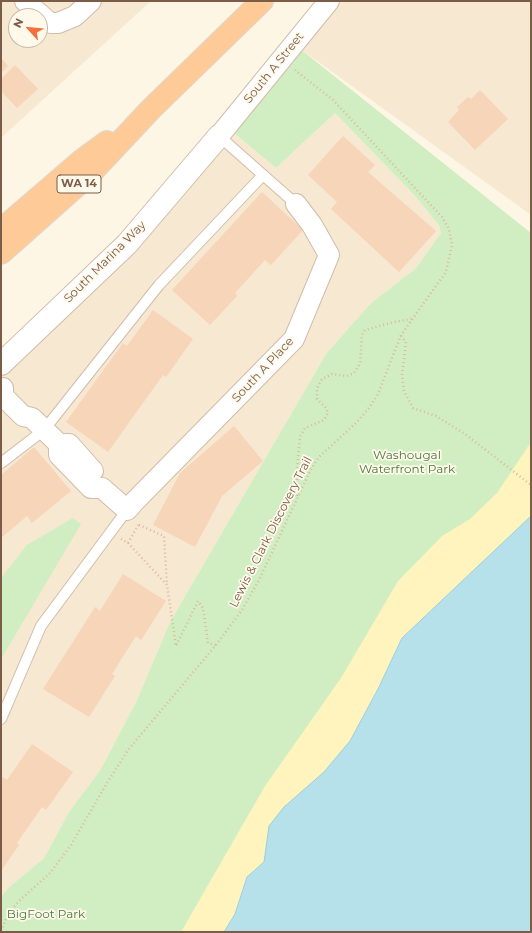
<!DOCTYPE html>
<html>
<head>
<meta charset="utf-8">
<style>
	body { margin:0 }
	#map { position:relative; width:532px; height:933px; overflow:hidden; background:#fef6e4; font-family:Montserrat,sans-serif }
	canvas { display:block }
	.frame { position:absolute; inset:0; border:2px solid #7a5c47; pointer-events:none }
	.north { position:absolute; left:8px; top:8px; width:40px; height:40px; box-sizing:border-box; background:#fff9ec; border:1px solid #cabaaa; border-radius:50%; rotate:297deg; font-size:11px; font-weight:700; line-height:16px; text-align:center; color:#7a5c47 }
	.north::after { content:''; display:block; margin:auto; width:14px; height:18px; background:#f3713e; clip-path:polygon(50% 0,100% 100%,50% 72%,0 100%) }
</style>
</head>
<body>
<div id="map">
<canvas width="532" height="933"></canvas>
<div class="frame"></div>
<div class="north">N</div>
</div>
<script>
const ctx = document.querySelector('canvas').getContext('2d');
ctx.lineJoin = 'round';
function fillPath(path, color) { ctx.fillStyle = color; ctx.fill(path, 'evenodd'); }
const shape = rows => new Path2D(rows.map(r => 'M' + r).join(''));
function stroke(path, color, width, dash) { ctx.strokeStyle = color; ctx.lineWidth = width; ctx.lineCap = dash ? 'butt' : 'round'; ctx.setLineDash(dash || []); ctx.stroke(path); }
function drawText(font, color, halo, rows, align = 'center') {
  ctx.font = font + ' Montserrat,sans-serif'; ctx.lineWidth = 3.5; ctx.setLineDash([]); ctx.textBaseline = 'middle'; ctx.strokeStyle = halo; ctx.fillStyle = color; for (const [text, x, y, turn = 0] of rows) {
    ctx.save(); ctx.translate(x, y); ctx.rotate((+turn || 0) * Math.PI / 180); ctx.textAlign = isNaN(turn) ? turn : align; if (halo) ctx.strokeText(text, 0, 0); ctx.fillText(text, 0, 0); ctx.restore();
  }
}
const residential = shape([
	[1,1,151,1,1,138],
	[16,16,40,16,40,40,16,40],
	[339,1,531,1,531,215,299,48],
	[335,113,416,197,439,225,441,233,416,268,370,304,326,354,170,622,137,700,101,769,69,812,44,858,8,888,1,897,1,377,111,274,228,128,276,168]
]);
const green = shape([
	[299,48,531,233,531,516,402,638,378,689,264,862,247,877,224,932,1,932,1,897,8,888,44,858,69,812,101,769,137,700,170,622,326,354,370,304,416,268,441,233,439,225,416,197,335,113,276,168,228,128],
	[73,518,81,524,1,659,1,578,27,545]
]);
const sand = shape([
	[531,442,531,516,402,638,378,689,350,741,324,772,269,826,264,862,247,877,235,914,224,932,181,932,265,786,341,678,398,581,442,536,470,519,497,493]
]);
const water = shape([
	[531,516,531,932,224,932,235,914,247,877,264,862,269,826,284,807,324,772,350,741,378,689,402,638,531,516]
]);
const building = shape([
	[1,58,8,66,1,73],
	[15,65,38,89,17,108,1,91,1,79],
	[480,90,508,119,475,150,448,122,459,110,457,107,468,97,471,99],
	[343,136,375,165,368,172,436,231,399,272,331,209,337,202,308,175],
	[262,192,303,230,271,265,265,260,235,293,237,296,210,325,172,290],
	[153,310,193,339,166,377,163,375,108,452,66,422,123,343,127,346],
	[234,426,263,461,222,496,195,547,153,525,180,473],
	[34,447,71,491,32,523,27,516,1,538,1,475],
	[123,574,166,601,141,640,136,636,112,674,115,676,89,717,43,689,95,607,100,611],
	[32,744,73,772,46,810,42,807,17,843,19,845,1,871,1,776,7,780]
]);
const path = shape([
	[401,336,406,342,402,375,404,391,413,408,436,416,465,434,531,485],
	[297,496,297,468,300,437,305,428,324,420,328,413,326,408,317,399,317,388,322,379,332,374,347,376,354,373,360,364,362,335,365,330,394,322,411,319],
	[139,525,164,536,167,585],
	[121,539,128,543,167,585,176,646,198,601,203,608,208,643,216,645],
	[128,543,139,524],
	[1,931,8,914,19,901,50,873,71,845,107,783,128,750,216,645,242,610,259,580,311,469,319,457,357,422,369,408,378,394,401,335,446,272,452,245,449,229,442,217,333,100,295,70]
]);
const service = shape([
	[219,136,296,204],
	[1,463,44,430,159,285,263,175],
	[1,719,41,626,127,510]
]);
const minor = shape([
	[25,1,50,23,58,23,75,16,91,1],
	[219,136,329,1],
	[3,388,3,396,23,416,32,418,59,444,69,444,93,471],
	[59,444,59,455,91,488,102,488,127,510,135,501,294,339,329,255,312,225,296,204]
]);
const tertiary = shape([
	[1,364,127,244,219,136]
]);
const trunk = shape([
	[1,230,81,161,107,142],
	[1,253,91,173,151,109,262,1]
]);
const shields = [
	[79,184,44]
];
const shieldNames = [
	["WA 14",79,184]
];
const streetNames = [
	["South A Street",274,68,-51],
	["South Marina Way",105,262,-45],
	["South A Place",263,370,-47],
	["Lewis & Clark Discovery Trail",271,532,-63]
];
const parkNames = [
	["Washougal",407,455],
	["Waterfront Park",407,469],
	["BigFoot Park",46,914]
];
fillPath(residential, '#f7e8d2');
fillPath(green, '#d0eec1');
fillPath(sand, '#fff4bd');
fillPath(water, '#b6e0ea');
stroke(water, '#9ccfdd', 1);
fillPath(building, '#f6d5b9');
stroke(service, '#d1bda9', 12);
stroke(minor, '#d1bda9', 22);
stroke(tertiary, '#d1bda9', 24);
stroke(trunk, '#dfd8d3', 24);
stroke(path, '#dcb89c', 2.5, [1, 3]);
stroke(service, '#fff', 10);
stroke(minor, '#fff', 20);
stroke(tertiary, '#fff', 22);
stroke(trunk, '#feca98', 22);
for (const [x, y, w] of shields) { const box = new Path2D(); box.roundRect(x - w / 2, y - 9, w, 18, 3); ctx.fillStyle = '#fff9ec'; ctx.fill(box); stroke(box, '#7a5c47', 1); }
drawText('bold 11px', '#7a5c47', null, shieldNames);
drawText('12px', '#7a5c47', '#fff9ec', streetNames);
drawText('12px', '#4a7a3b', '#fff9ec', parkNames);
</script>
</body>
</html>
